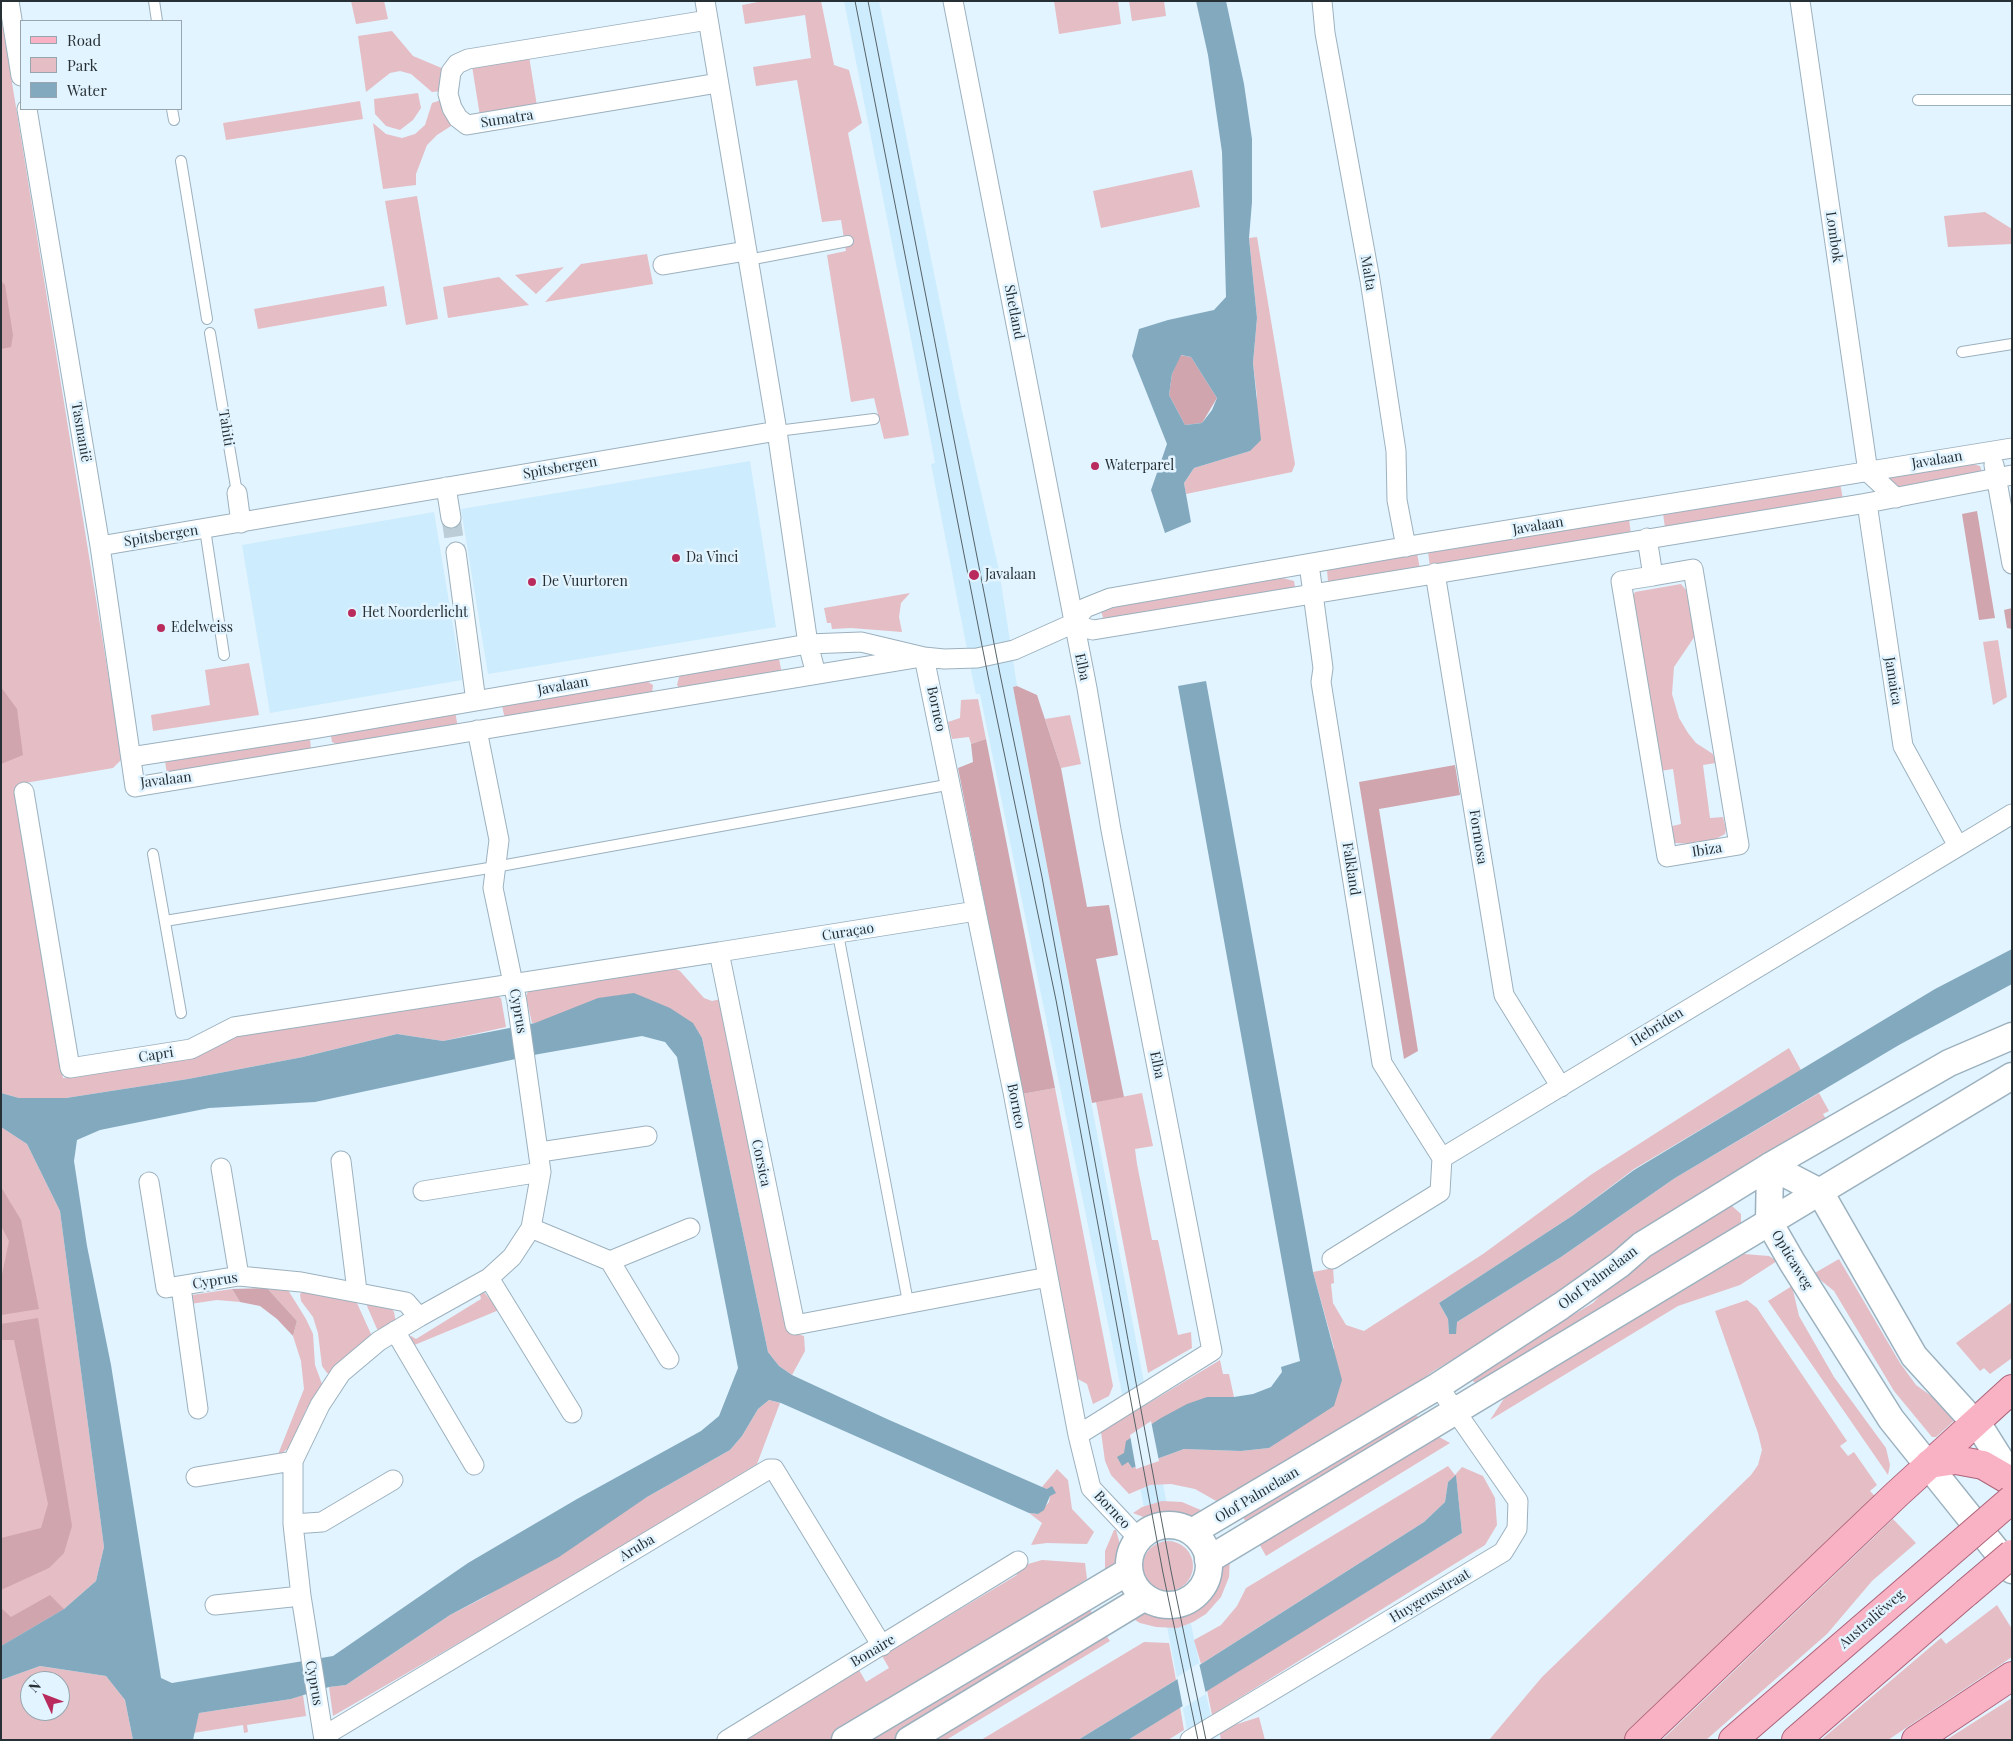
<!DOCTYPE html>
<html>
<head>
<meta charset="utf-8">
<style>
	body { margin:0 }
	#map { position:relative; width:2013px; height:1741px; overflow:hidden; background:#e2f4ff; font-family:"Playfair Display",serif }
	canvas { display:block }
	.frame { position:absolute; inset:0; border:2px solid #273035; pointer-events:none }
	.legend { position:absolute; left:20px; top:20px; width:162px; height:90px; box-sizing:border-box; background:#e2f4ff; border:1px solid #97a6ae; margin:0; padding:6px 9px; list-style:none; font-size:15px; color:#273035 }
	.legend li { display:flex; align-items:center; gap:10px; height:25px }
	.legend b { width:25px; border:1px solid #97a6ae }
	.north { position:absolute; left:20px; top:1671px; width:50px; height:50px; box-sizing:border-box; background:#e2f4ff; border:1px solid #97a6ae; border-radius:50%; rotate:313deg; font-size:14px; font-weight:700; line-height:20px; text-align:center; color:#273035 }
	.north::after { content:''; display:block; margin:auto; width:18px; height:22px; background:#b92b5c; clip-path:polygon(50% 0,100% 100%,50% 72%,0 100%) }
</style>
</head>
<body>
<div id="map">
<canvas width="2013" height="1741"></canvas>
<div class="frame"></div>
<ul class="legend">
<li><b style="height:6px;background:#f9b2c4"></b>Road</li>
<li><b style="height:14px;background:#e5bdc4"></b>Park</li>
<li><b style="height:14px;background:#83a9bf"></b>Water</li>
</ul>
<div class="north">N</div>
</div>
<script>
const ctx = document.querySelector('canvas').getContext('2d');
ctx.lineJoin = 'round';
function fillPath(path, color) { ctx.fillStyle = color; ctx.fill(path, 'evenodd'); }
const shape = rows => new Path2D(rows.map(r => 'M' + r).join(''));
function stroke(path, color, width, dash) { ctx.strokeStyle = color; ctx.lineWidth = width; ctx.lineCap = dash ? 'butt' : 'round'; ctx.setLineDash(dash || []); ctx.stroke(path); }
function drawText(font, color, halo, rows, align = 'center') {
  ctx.font = font + ' "Playfair Display",serif'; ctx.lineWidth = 5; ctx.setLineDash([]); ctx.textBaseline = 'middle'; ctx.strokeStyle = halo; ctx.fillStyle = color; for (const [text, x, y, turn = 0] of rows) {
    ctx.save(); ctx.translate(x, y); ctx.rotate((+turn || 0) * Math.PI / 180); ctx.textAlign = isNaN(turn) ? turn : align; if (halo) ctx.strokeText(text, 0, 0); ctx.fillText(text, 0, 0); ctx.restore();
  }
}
const built = shape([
	[844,1,879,1,960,402,999,570,1017,686,1013,687,1179,1569,1216,1740,1189,1740,1115,1358,980,694,976,694,973,680,931,464,935,463,925,410],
	[750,461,776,627,488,674,461,509],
	[434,512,462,680,270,713,242,545]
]);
const green = shape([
	[351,1,384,1,388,19,356,24],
	[763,1,821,1,834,65,849,70,862,123,848,133,909,435,905,436,884,439,874,398,851,402,827,255,846,251,841,220,822,222,797,80,756,86,753,67,811,58,805,15,745,24,742,5],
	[1054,1,1118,1,1121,24,1059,34],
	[1129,1,1164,1,1166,16,1132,21],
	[1,15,122,759,113,768,25,783,17,802,63,1078,194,1057,238,1036,494,995,501,998,506,1027,443,1041,397,1034,303,1057,188,1079,66,1098,19,1098,1,1093],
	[392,31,413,56,444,69,441,91,432,92,411,74,400,71,390,73,366,92,358,36],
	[529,56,537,106,480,116,472,66],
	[418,93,421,108,413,120,400,130,386,126,375,114,374,99],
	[441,100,453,121,451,126,437,135,427,145,416,174,416,185,383,189,373,123,386,134,402,138,415,134,425,125,432,103],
	[360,101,363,119,226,140,223,123],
	[1192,170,1200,207,1101,228,1093,191],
	[417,196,438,319,406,325,385,201],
	[1985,212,2012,229,2012,244,1948,247,1944,216],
	[1257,237,1295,464,1292,472,1186,494,1184,483,1194,468,1250,451,1257,396,1253,363,1257,318,1249,238],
	[647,254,653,284,545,302,581,264],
	[564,267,536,294,515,275],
	[499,277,529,305,448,318,443,287],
	[384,286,387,306,258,329,254,309],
	[1960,461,1980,466,1982,472,1902,489,1879,478],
	[1840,483,1843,499,1665,528,1663,513],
	[1629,519,1631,534,1430,567,1428,552],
	[1417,553,1420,569,1331,583,1328,581,1327,570,1330,567],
	[1279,577,1294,581,1295,587,1104,621,1101,611,1156,597],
	[1681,584,1686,590,1695,636,1674,667,1672,694,1679,718,1688,733,1696,743,1713,754,1716,763,1703,765,1710,818,1723,817,1726,829,1725,834,1712,841,1693,844,1675,843,1671,840,1668,827,1681,824,1673,769,1660,771,1632,599,1635,592],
	[910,593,901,603,899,617,902,632,851,628,832,629,831,623,827,623,824,608],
	[1998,640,2007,697,1993,705,1983,642],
	[779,659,782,674,680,689,677,685,679,677,682,674],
	[249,663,259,715,153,731,151,715,210,705,205,670],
	[645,680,653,685,652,694,505,719,502,706],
	[978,699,986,739,971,744,969,737,952,739,948,722,960,718,961,700],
	[455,711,458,728,341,746,332,742,331,736,335,731],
	[1070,715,1081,764,1061,768,1045,719],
	[306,736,310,739,311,749,167,776,165,760],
	[671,967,680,971,704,998,712,1001,721,999,794,1333,804,1336,805,1351,792,1375,779,1366,768,1352,702,1038,693,1024,532,1023,526,996,530,987],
	[1789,1048,1801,1070,1634,1169,1572,1216,1439,1303,1448,1319,1449,1333,1457,1322,1561,1257,1675,1178,1819,1093,1829,1111,1823,1114,1828,1123,1599,1270,1432,1372,1378,1412,1218,1502,1195,1489,1171,1484,1150,1485,1129,1494,1111,1475,1105,1461,1101,1432,1220,1360,1223,1374,1229,1374,1234,1397,1207,1397,1128,1462,1132,1468,1184,1449,1241,1451,1269,1448,1298,1428,1334,1348,1313,1272,1333,1268,1334,1283,1331,1284,1333,1303,1346,1325,1364,1331,1483,1254,1592,1174],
	[1055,1088,1113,1386,1109,1396,1093,1404,1087,1384,1076,1378,1022,1094],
	[1142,1093,1153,1146,1135,1149,1137,1164,1152,1240,1158,1240,1178,1335,1191,1332,1192,1348,1148,1373,1096,1102],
	[1,1127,27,1144,60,1211,104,1547,96,1581,64,1609,1,1646],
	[1722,1205,1732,1206,1741,1214,1741,1223,1735,1233,1478,1385,1473,1381,1475,1373,1593,1303,1633,1261],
	[1744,1254,1769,1256,1777,1261,1740,1285,1678,1306,1490,1420,1505,1397],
	[1839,1259,1900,1363,1916,1385,1948,1408,1956,1419,1936,1437,1932,1437,1894,1391,1834,1291,1813,1274],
	[1792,1286,1799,1316,1834,1377,1886,1448,1890,1465,1888,1475,1768,1301],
	[280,1287,288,1290,306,1319,313,1334,315,1365,322,1384,306,1410,291,1446,277,1457,304,1389,301,1361,293,1336,297,1321,267,1288],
	[232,1289,240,1302,217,1300,190,1304,189,1298,192,1295],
	[483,1291,499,1310,412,1346,408,1339,411,1336,416,1339,481,1299,480,1295],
	[302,1292,356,1301,371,1334,370,1338,331,1374,327,1373,322,1366,318,1333,313,1317,301,1301,300,1294],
	[1747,1300,1757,1308,1847,1441,1840,1446,1848,1456,1854,1452,1877,1485,1870,1491,1876,1497,1651,1710,1623,1740,1489,1740,1542,1677,1751,1475,1758,1465,1762,1450,1758,1433,1715,1311],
	[2012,1302,2012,1358,1990,1374,1984,1368,1980,1371,1956,1343],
	[368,1303,390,1306,394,1312,396,1323,381,1332,377,1329,367,1306],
	[769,1400,780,1403,757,1464,524,1605,333,1716,329,1687,346,1685,450,1615,483,1598,647,1497,730,1450,742,1436,758,1409],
	[1412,1412,1424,1422,1249,1526,1240,1513],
	[1439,1437,1450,1443,1266,1556,1257,1540,1421,1438],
	[1448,1466,1455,1475,1462,1467,1483,1476,1495,1498,1497,1525,1485,1545,1212,1715,1207,1690,1462,1533,1456,1476,1448,1482,1445,1502,1424,1522,1201,1664,1194,1640,1221,1625,1237,1606,1246,1588],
	[1057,1469,1068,1480,1072,1509,1094,1532,1087,1544,1047,1543,1031,1545,1042,1523,1029,1513,1038,1514,1049,1502,1050,1496,1047,1489,1042,1487],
	[1162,1501,1182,1502,1203,1511,1190,1520,1165,1517,1151,1520,1133,1513,1142,1507],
	[1893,1519,1916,1543,1872,1581,1827,1634,1706,1740,1662,1740],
	[1114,1530,1116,1530,1121,1548,1116,1563,1105,1573,1105,1551],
	'1143 1566a25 25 0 1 1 50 0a25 25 0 1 1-50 0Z',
	[1230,1557,1229,1577,1221,1597,1206,1614,1193,1622,1178,1628,1156,1627,1140,1623,1130,1617,1144,1611,1177,1617,1196,1609,1215,1584,1218,1570],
	[1042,1560,1085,1563,1087,1579,1076,1586,1079,1591,836,1740,744,1740,859,1670,866,1682,889,1668,882,1656,1017,1575,1015,1572,1028,1564],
	[1087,1605,1096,1619,896,1740,862,1740],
	[1997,1605,2012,1629,2012,1657,1888,1740,1821,1740,1941,1638,1946,1644],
	[1103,1631,1110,1641,946,1740,920,1740],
	[1144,1642,1169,1643,1176,1680,1078,1740,981,1740],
	[40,1666,106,1676,125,1700,133,1740,1,1740,1,1680],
	[30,1681,60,1681,60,1711,30,1711],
	[303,1695,306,1716,247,1725,248,1732,244,1733,243,1725,193,1733,199,1713,291,1699],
	[2012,1698,2012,1738,2010,1740,1946,1740],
	[1180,1707,1184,1730,1168,1740,1128,1740],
	[1259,1717,1265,1740,1221,1740,1219,1730]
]);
const forest = shape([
	[1,281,5,285,13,335,11,347,1,349],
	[1180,355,1191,357,1217,398,1202,423,1185,425,1169,395,1172,374],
	[1977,511,1995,618,1979,620,1962,514],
	[2012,608,2012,629,2007,628,2004,610],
	[1017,686,1037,695,1061,768,1087,907,1109,905,1118,955,1096,959,1124,1097,1092,1103,1013,687],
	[1,687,17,709,23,755,1,764],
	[986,739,1055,1088,1022,1094,958,768,973,762,971,744],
	[1455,765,1460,795,1379,809,1418,1051,1404,1059,1359,782],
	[1,1187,21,1220,39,1309,1,1315,1,1279,9,1241,1,1226],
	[267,1288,297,1321,293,1336,277,1319,260,1306,240,1302,232,1289],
	[38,1318,72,1526,64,1553,49,1568,1,1590,1,1538,41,1528,48,1504,14,1340,1,1340,1,1324],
	[50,1595,64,1609,1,1646,1,1608,11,1617]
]);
const water = shape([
	[1196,1,1226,1,1244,84,1252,139,1252,202,1249,238,1257,318,1253,363,1261,440,1250,451,1194,468,1184,483,1191,522,1165,533,1151,490,1167,444,1132,356,1139,329,1168,320,1214,310,1226,297,1222,152,1208,55],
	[1181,355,1191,357,1217,398,1212,410,1202,423,1185,425,1169,395,1172,374],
	[1206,681,1313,1272,1342,1380,1334,1406,1269,1448,1241,1451,1184,1449,1132,1468,1128,1462,1122,1466,1117,1457,1124,1453,1126,1441,1161,1418,1187,1404,1207,1397,1234,1397,1253,1394,1271,1387,1282,1372,1281,1367,1300,1361,1178,686],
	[2012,949,2012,984,1899,1045,1675,1178,1561,1257,1457,1322,1456,1334,1449,1334,1448,1319,1439,1303,1572,1216,1634,1170,1935,989],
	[634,993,670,1008,693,1023,702,1038,768,1352,779,1366,792,1375,887,1419,1042,1487,1047,1489,1052,1486,1056,1493,1050,1496,1044,1510,1038,1514,1029,1513,781,1403,769,1400,758,1409,742,1436,730,1450,647,1497,559,1557,450,1615,346,1685,329,1687,291,1699,199,1713,193,1740,133,1740,125,1700,106,1676,40,1666,1,1680,1,1646,64,1609,96,1581,104,1547,60,1211,27,1144,1,1127,1,1093,19,1098,66,1098,188,1079,303,1057,397,1034,443,1041,535,1023,598,998],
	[642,1036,665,1042,677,1057,738,1368,719,1416,701,1431,577,1499,468,1563,333,1656,172,1683,161,1678,111,1365,87,1246,74,1161,77,1140,100,1130,209,1108,315,1102,539,1054],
	[1456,1475,1462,1533,1128,1740,1078,1740,1176,1680,1424,1522,1445,1502,1448,1482]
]);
const pier = shape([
	[1151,1421,1159,1461,1136,1469,1130,1435],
	[1199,1663,1206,1694,1183,1708,1177,1677]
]);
const streetTunnel = shape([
	[451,518,456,552]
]);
const lane = shape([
	[154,1,157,21],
	[1918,100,2012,100],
	[172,109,174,120],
	[181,161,207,319],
	[748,260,848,241],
	[210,333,237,493],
	[1962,352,2012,344],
	[777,431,874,419],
	[205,529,224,655],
	[153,854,181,1013],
	[165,921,495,867,952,784],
	[838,934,908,1302]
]);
const street = shape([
	[9,1,21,76],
	[705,1,777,431],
	[953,1,1087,688,1111,830,1212,1351,1078,1435],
	[1322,1,1325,33,1370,280,1396,451,1397,500,1406,547],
	[1800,1,1868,472,1896,498],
	[708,20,468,59,457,64,451,72,448,94,452,108,458,118,467,125,718,83],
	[27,109,100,546,135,787,916,658],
	[663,265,746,251],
	[1994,465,2012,564],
	[446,487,451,518],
	[237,493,241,523],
	[1867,503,1903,746,1958,846],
	[1647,538,1653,576,1621,581,1667,857,1739,845,1693,569,1653,576],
	[100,546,777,431,808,644,816,674],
	[456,552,475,694,473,701],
	[1309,564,1323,668,1321,682,1382,1063,1442,1158],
	[1435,573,1504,995,1561,1087],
	[1072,624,1093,630,1867,503,2012,475],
	[924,657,1013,1092,1078,1435,1091,1488,1139,1539],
	[131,757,318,728,808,644,861,642,924,657,944,659,977,658,1014,650,1072,624,1085,608,1110,598,1421,544,2012,448],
	[24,792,70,1068,191,1049,234,1027,719,952,795,1325,1048,1277],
	[719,952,976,911],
	[540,1152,647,1136],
	[341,1161,357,1291],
	[221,1168,239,1276],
	[149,1182,166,1288,239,1276,301,1282,406,1302,419,1317,489,1278,512,1257,531,1228,541,1172,517,1002,493,888,499,840,477,730],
	[423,1191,541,1172],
	[531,1228,610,1261,669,1359],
	[1332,1259,1440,1192,1442,1158,2012,814],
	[610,1261,690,1228],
	[489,1278,572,1413],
	[181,1287,198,1409],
	[395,1331,474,1465],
	[196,1477,293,1461],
	[293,1524,322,1522,393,1480],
	[215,1605,301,1596],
	[324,1736,769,1469,774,1469,882,1646],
	[324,1740,301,1596,293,1524,293,1461,320,1405,341,1373,379,1341,419,1317],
	[727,1740,1018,1561],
	[1190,1740,1503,1552,1517,1529,1518,1501,1438,1386]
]);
const secondary = shape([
	[1770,1166,1769,1222,1792,1262,1891,1419,2012,1570],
	[1770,1166,1820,1192,1914,1356,1983,1432,2012,1478],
	'1129 1565a40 40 0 1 1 80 0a40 40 0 1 1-80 0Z',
	[1192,1532,1438,1386,1561,1306,1619,1265,1642,1245,1770,1166,1949,1063,2012,1036],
	[1208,1560,2012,1076],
	[845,1740,1129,1571],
	[909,1740,1145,1597]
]);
const primary = shape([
	[1929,1464,1956,1460,1983,1465,2012,1482],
	[1639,1740,1897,1494,2012,1389],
	[1733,1740,1938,1563],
	[1796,1740,1966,1593],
	[1916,1740,2012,1676]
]);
const tram = shape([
	[855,1,988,676,1056,1000,1163,1573,1198,1740],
	[868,1,1000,674,1042,877,1171,1571,1206,1740]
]);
const primaryBridge = shape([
	[1938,1563,2012,1499],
	[1966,1593,2012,1554]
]);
const markers = [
	[1095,466,5,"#b92b5c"],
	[676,558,5,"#b92b5c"],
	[974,575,6,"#b92b5c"],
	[532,582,5,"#b92b5c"],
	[352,613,5,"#b92b5c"],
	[161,628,5,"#b92b5c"]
];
const streetNames = [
	["Sumatra",507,119,-9],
	["Lombok",1834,237,82],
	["Malta",1368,273,80],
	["Shetland",1014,312,79],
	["Tahiti",226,428,81],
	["Tasmanië",81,432,80],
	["Javalaan",1937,460,-9],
	["Spitsbergen",560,468,-10],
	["Javalaan",1538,526,-9],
	["Spitsbergen",161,536,-9],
	["Elba",1082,667,78],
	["Jamaica",1893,681,81],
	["Javalaan",563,686,-10],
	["Borneo",936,709,78],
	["Javalaan",166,780,-7],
	["Formosa",1478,837,81],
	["Ibiza",1707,850,-9],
	["Falkland",1351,869,81],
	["Curaçao",848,932,-9],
	["Cyprus",518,1011,80],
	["Hebriden",1657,1027,-32],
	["Capri",156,1055,-9],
	["Elba",1157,1065,78],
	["Borneo",1016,1106,79],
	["Corsica",761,1163,78],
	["Opticaweg",1792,1260,59],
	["Olof Palmelaan",1598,1278,-37],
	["Cyprus",215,1281,-9],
	["Olof Palmelaan",1257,1495,-31],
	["Borneo",1112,1510,47],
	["Aruba",637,1548,-31],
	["Huygensstraat",1430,1596,-31],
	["Australiëweg",1872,1619,-41],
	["Bonaire",873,1651,-31],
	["Cyprus",314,1683,80]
];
const poiNames = [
	["Waterparel",1105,466],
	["Da Vinci",686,558],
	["Javalaan",985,575],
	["De Vuurtoren",542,582],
	["Het Noorderlicht",362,613],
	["Edelweiss",171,628]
];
fillPath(built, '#cdecfd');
fillPath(green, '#e5bdc4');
fillPath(forest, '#d0a5ad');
fillPath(water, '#83a9bf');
fillPath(pier, '#e2f4ff');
stroke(streetTunnel, '#bdcdd7', 19, [19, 9]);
stroke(lane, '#9cb1be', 12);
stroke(street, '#9cb1be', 21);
stroke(secondary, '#9cb1be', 29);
stroke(primary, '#ad6379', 30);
stroke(lane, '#fff', 10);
stroke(street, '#fff', 19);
stroke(secondary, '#fff', 26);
stroke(primary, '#f9b2c4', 28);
stroke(tram, '#566268', 1);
stroke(primaryBridge, '#ad6379', 30, []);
stroke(primaryBridge, '#f9b2c4', 28);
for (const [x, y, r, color] of markers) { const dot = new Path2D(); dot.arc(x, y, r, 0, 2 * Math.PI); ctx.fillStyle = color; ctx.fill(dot); stroke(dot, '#e2f4ff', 2); }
drawText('14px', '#273035', '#e2f4ff', streetNames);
drawText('14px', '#273035', '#e2f4ff', poiNames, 'left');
</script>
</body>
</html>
